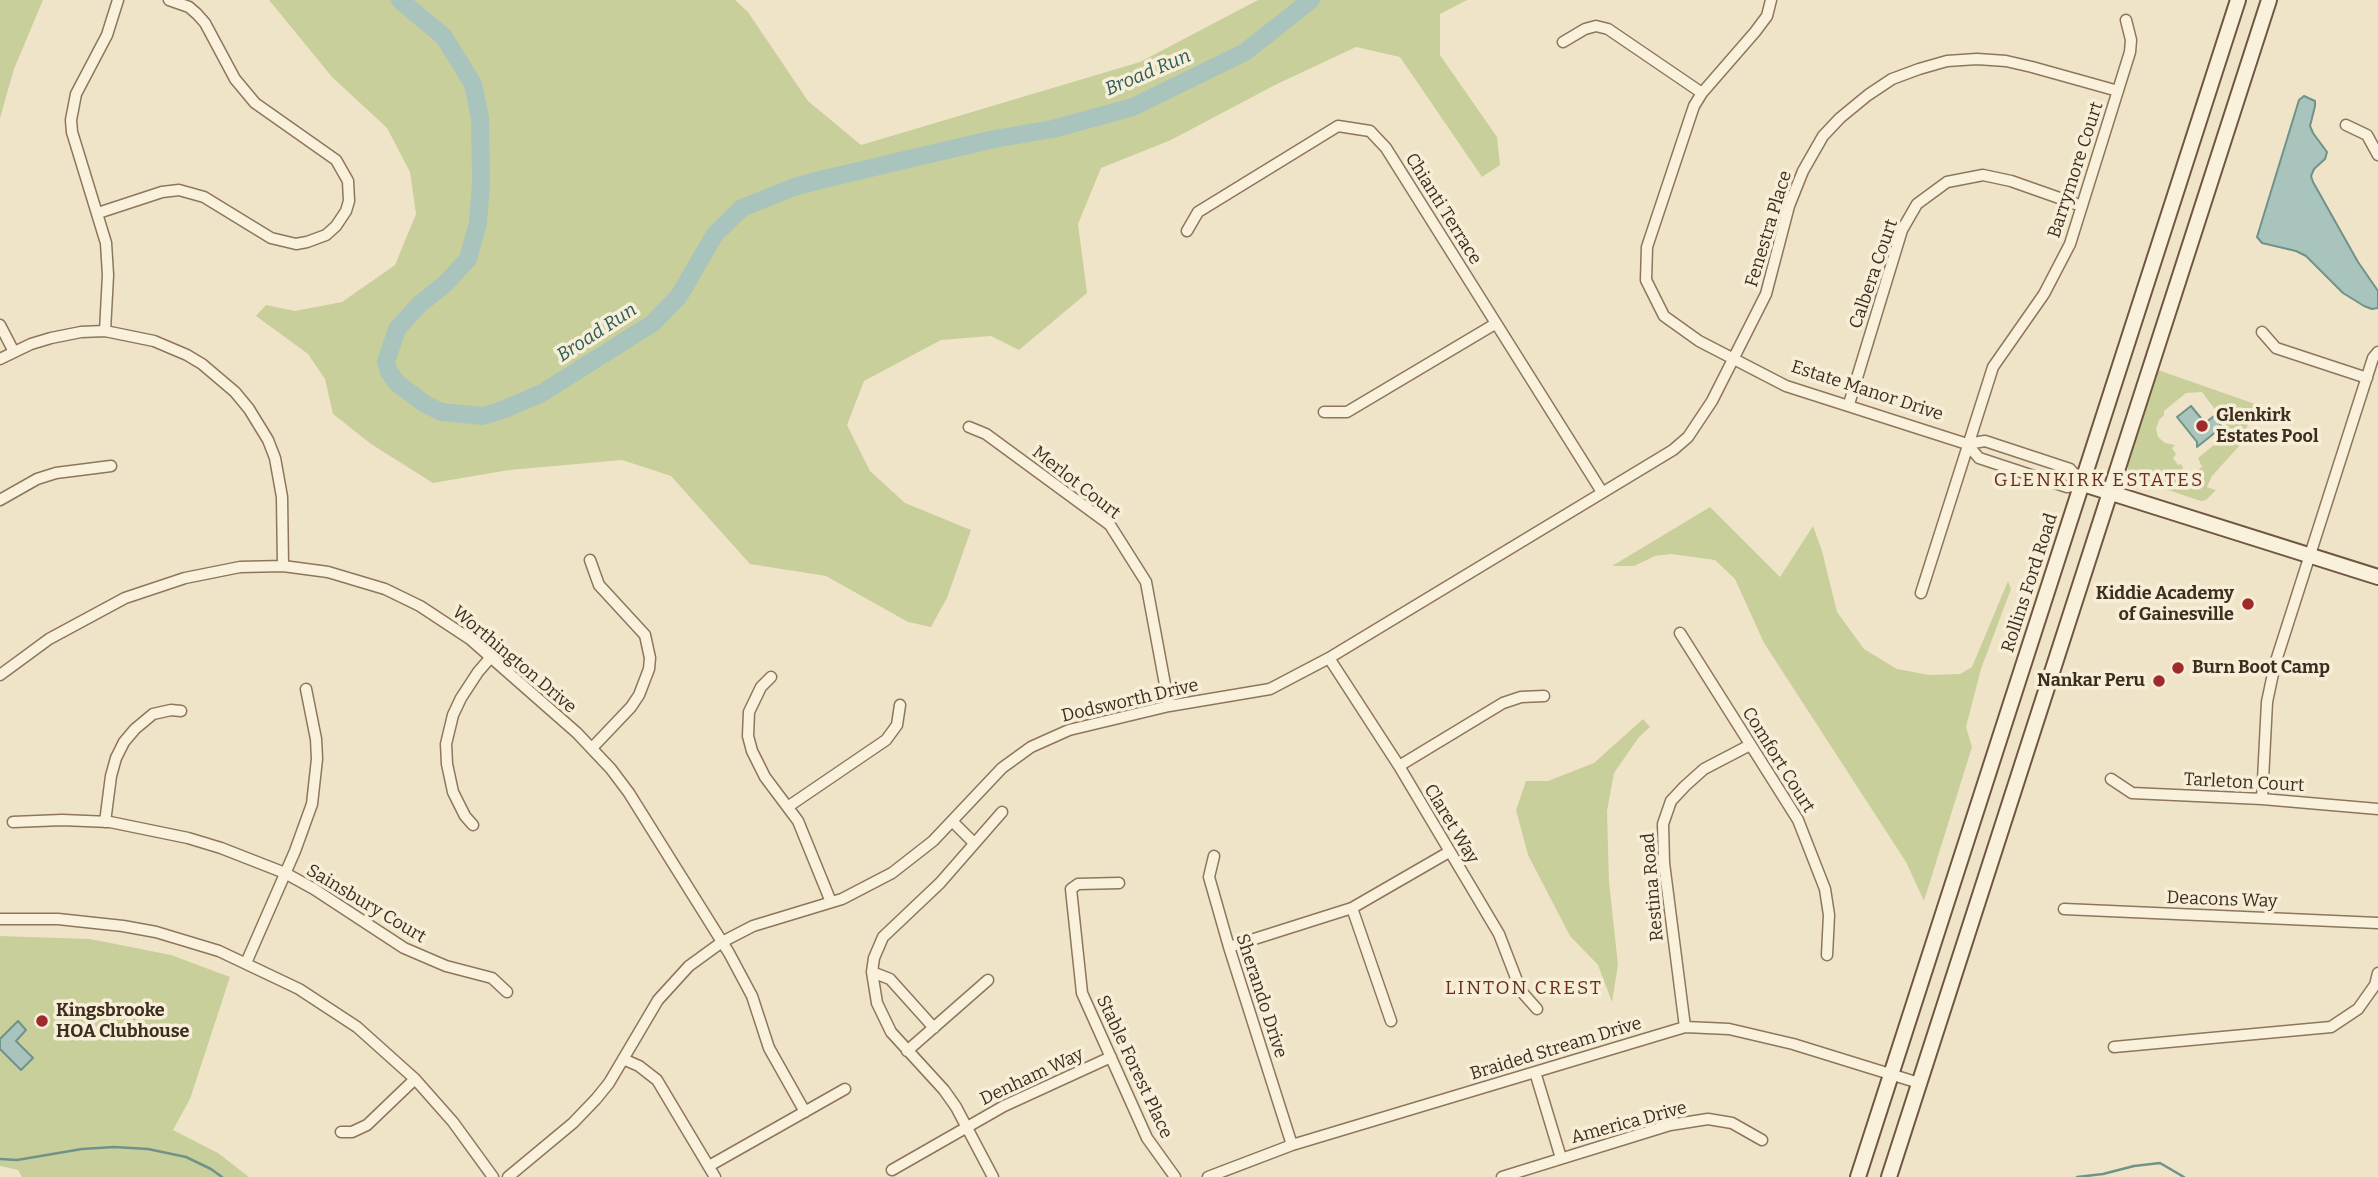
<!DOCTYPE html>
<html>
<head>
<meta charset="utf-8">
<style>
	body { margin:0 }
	canvas { display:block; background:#f0e4c8 }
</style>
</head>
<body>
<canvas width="2378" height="1177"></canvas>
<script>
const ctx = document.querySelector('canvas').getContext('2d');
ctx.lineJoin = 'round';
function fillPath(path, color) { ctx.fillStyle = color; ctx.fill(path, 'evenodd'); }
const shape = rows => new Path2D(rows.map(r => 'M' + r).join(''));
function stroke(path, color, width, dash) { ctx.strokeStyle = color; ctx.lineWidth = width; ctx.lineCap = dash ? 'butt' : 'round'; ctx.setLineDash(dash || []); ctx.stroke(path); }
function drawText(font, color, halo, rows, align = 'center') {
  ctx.font = font + ' Bitter,serif'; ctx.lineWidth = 7; ctx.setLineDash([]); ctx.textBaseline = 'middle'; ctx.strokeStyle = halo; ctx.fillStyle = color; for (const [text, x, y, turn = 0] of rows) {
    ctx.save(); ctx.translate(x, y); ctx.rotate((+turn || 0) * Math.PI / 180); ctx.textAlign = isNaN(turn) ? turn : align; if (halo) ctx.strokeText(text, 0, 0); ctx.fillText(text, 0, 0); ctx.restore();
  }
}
const green = shape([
	[0,0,43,0,14,69,0,118],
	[269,0,735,0,748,12,808,101,861,145,1140,62,1258,0,1467,0,1440,14,1440,55,1497,137,1500,165,1482,177,1400,57,1356,47,1275,85,1171,140,1101,168,1078,224,1087,293,1019,350,991,336,941,340,864,381,847,425,870,471,905,503,971,530,947,598,931,627,908,622,826,576,750,564,671,476,622,460,509,470,433,483,371,444,333,414,325,379,308,354,256,316,266,305,295,311,342,302,395,265,416,214,410,172,387,128,332,77],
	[2158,370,2255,404,2241,444,2212,476,2207,487,2216,490,2206,500,2201,501,2138,480,2128,472,2128,463],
	[2202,392,2231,431,2198,458,2202,467,2186,477,2181,471,2183,468,2181,464,2178,465,2173,458,2176,454,2172,448,2175,445,2165,443,2158,437,2156,429,2159,420,2164,415,2164,411,2186,393],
	[1710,507,1780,577,1813,526,1822,551,1837,612,1864,649,1897,669,1929,675,1960,674,1972,667,2008,581,2011,589,1981,669,1966,727,1972,747,1924,901,1906,862,1764,643,1735,579,1715,560,1671,554,1655,556,1634,566,1612,566],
	[1643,719,1650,727,1639,737,1614,773,1607,811,1609,882,1618,965,1612,1002,1598,965,1570,936,1528,855,1516,810,1526,781,1548,781,1594,763],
	[0,936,90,939,171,955,230,977,190,1099,173,1130,218,1153,249,1177,22,1177,18,1170,0,1166]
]);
const water = shape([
	[2304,96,2315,101,2315,106,2310,126,2313,133,2327,152,2325,159,2314,169,2311,176,2313,182,2358,262,2378,291,2378,308,2372,309,2364,306,2343,293,2306,256,2296,251,2262,243,2257,237,2299,100,2304,96],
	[2191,406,2205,423,2214,416,2222,427,2197,447,2197,442,2177,417,2191,406],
	[18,1021,26,1030,16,1041,33,1058,21,1070,0,1049,0,1039,18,1021]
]);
const stream = shape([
	[0,1159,17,1160,82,1149,114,1147,148,1149,186,1157,211,1169,222,1177],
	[2077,1177,2103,1174,2134,1166,2160,1163,2184,1177]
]);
const river = shape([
	[400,0,444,37,473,84,480,118,481,183,478,223,468,259,445,284,420,304,397,329,386,362,389,372,397,383,425,404,441,412,483,416,505,409,542,393,653,323,679,296,715,234,742,208,794,187,824,179,994,139,1053,129,1133,107,1245,52,1311,0]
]);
const street = shape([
	[1771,0,1767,16,1755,32,1702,93,1694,106,1647,247,1646,280,1664,316,1699,341,1786,386,1967,444,1985,441,2070,469,2083,484,2067,487,1979,458,1967,444],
	[1563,42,1585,29,1596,26,1608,29,1702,93],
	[2346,125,2367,135,2378,155],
	[98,213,162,192,179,190,204,197,271,238,296,244,307,242,326,235,336,226,346,211,349,201,348,181,336,160,255,103,235,79,205,23,197,14,189,7,169,0],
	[1187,231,1198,212,1338,126,1370,131,1386,148,1602,492],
	[0,325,14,352],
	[105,331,108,275,106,243,72,132,71,120,76,94,107,35,118,0],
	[2262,332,2276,348,2367,378],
	[0,359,31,344,51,338,81,332,105,331,154,341,187,355,202,364,235,392,249,409,268,440,275,458,282,497,283,566],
	[1849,404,1902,230,1917,204,1947,182,1983,175,2011,181,2082,206],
	[1324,412,1347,412,1495,324],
	[969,427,986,434,1110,525,1146,582,1169,706],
	[0,500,37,479,56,473,111,466],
	[590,560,599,585,645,635,650,658,649,669,639,695,631,707,592,748],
	[1921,593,1993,367,2044,294,2070,244,2130,52,2131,40,2126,20],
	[1680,633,1798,820,1825,889,1829,915,1827,955],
	[1329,658,1399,766,1499,934,1521,991,1537,1009],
	[0,675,49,639,125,598,185,578,240,567,283,566,328,572,385,589,420,606,470,639,577,733,611,769,629,793,729,953,752,996,769,1048,805,1112],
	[771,677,761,687,749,712,748,736,752,751,765,777,798,821,831,902],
	[1399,766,1503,703,1521,697,1544,696],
	[2111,779,2132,793,2262,799,2378,809],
	[2262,799,2267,702,2275,664,2373,358,2378,352],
	[789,806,886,740,897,725,900,705],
	[952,821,974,843],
	[13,822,62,820,110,822,188,838,221,848,285,873,314,889,404,948,446,966,492,978,507,992],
	[105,822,111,776,116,758,124,742,135,729,153,714,171,710,181,711],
	[473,825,465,816,453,792,447,764,446,744,453,715,461,698,478,672,491,657],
	[1214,856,1209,877,1229,947,1292,1145],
	[1119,883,1078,884,1071,889,1082,993,1147,1138,1175,1177],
	[1352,908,1391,1021],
	[2064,909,2378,923],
	[0,919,58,919,123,926,156,932,219,951,299,989,357,1027,415,1079,453,1122,493,1177],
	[1229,947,1352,908,1449,852],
	[246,963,295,851,312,804,317,759,316,739,306,689],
	[872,972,890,979,934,1028],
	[1685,1027,1664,863,1663,824,1671,801,1685,786,1704,769,1750,745],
	[2114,1047,2331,1027,2358,1009,2375,985,2378,973],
	[907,1051,988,980],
	[623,1059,639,1066,657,1080,715,1177],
	[1535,1072,1561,1158],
	[341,1132,352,1132,367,1125,415,1079],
	[709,1166,845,1089],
	[892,1170,1004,1106,1111,1057],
	[508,1177,573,1123,596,1099,609,1083,658,1000,689,966,722,942,753,926,842,899,892,873,933,841,1002,768,1031,747,1069,730,1169,706,1270,689,1329,658,1673,450,1688,437,1712,401,1766,294,1789,206,1803,171,1823,136,1840,118,1868,95,1892,79,1919,69,1947,61,1977,59,2006,61,2032,67,2118,91],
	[993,1177,956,1107,944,1090,891,1032,877,1003,872,972,874,958,883,937,940,883,1002,812],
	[1208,1177,1292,1145,1685,1027,1729,1029,1793,1044,1919,1083],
	[1502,1177,1670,1125,1708,1119,1732,1123,1762,1140]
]);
const secondary = shape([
	[2083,484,2378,577],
	[1858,1177,2238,0],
	[1889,1177,2269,0]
]);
const markers = [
	[2202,426,7,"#9e2a2b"],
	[2248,604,7,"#9e2a2b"],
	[2178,668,7,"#9e2a2b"],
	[2159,681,7,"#9e2a2b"],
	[42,1021,7,"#9e2a2b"]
];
const streetNames = [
	["Barrymore Court",2076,170,-72],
	["Chianti Terrace",1443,209,58],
	["Fenestra Place",1769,229,-73],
	["Calbera Court",1874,274,-71],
	["Estate Manor Drive",1867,391,18],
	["Merlot Court",1076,483,38],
	["Rollins Ford Road",2030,583,-72],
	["Worthington Drive",514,660,40],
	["Dodsworth Drive",1130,701,-13],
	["Comfort Court",1778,760,58],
	["Tarleton Court",2244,783,3],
	["Claret Way",1451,824,59],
	["Restina Road",1653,887,-95],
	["Deacons Way",2222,900,2],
	["Sainsbury Court",366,904,31],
	["Sherando Drive",1261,996,72],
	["Braided Stream Drive",1556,1049,-17],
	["Stable Forest Place",1134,1067,65],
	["Denham Way",1032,1077,-25],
	["America Drive",1629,1123,-15]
];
const poiNames = [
	["Glenkirk",2216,416],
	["Estates Pool",2216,437],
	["Kiddie Academy",2234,594,"right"],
	["of Gainesville",2234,615,"right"],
	["Burn Boot Camp",2192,668],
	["Nankar Peru",2145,681,"right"],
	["Kingsbrooke",56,1011],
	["HOA Clubhouse",56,1032]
];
const waterNames = [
	["Broad Run",1148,73,-23],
	["Broad Run",597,333,-33]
];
const neighbourhoodNames = [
	["GLENKIRK ESTATES",2099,481],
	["LINTON CREST",1524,989]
];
fillPath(green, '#c9cf9b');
fillPath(water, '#a9c4bc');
stroke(water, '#6f938a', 2);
stroke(stream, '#6f938a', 2.5);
stroke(river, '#a9c4bc', 18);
stroke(street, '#8d765c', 13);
stroke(secondary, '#6f573f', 18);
stroke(street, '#faf1dc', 10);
stroke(secondary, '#faf1dc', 14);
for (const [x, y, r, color] of markers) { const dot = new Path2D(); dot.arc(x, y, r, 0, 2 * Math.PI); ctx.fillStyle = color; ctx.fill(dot); stroke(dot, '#f7eed8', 2.5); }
drawText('18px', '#3d2e20', '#f7eed8', streetNames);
drawText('bold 18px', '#3d2e20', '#f7eed8', poiNames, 'left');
drawText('italic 19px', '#2f5d5a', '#f7eed8', waterNames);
ctx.letterSpacing = '2px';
drawText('19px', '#6b2e1e', '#f7eed8', neighbourhoodNames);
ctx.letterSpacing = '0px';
</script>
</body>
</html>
